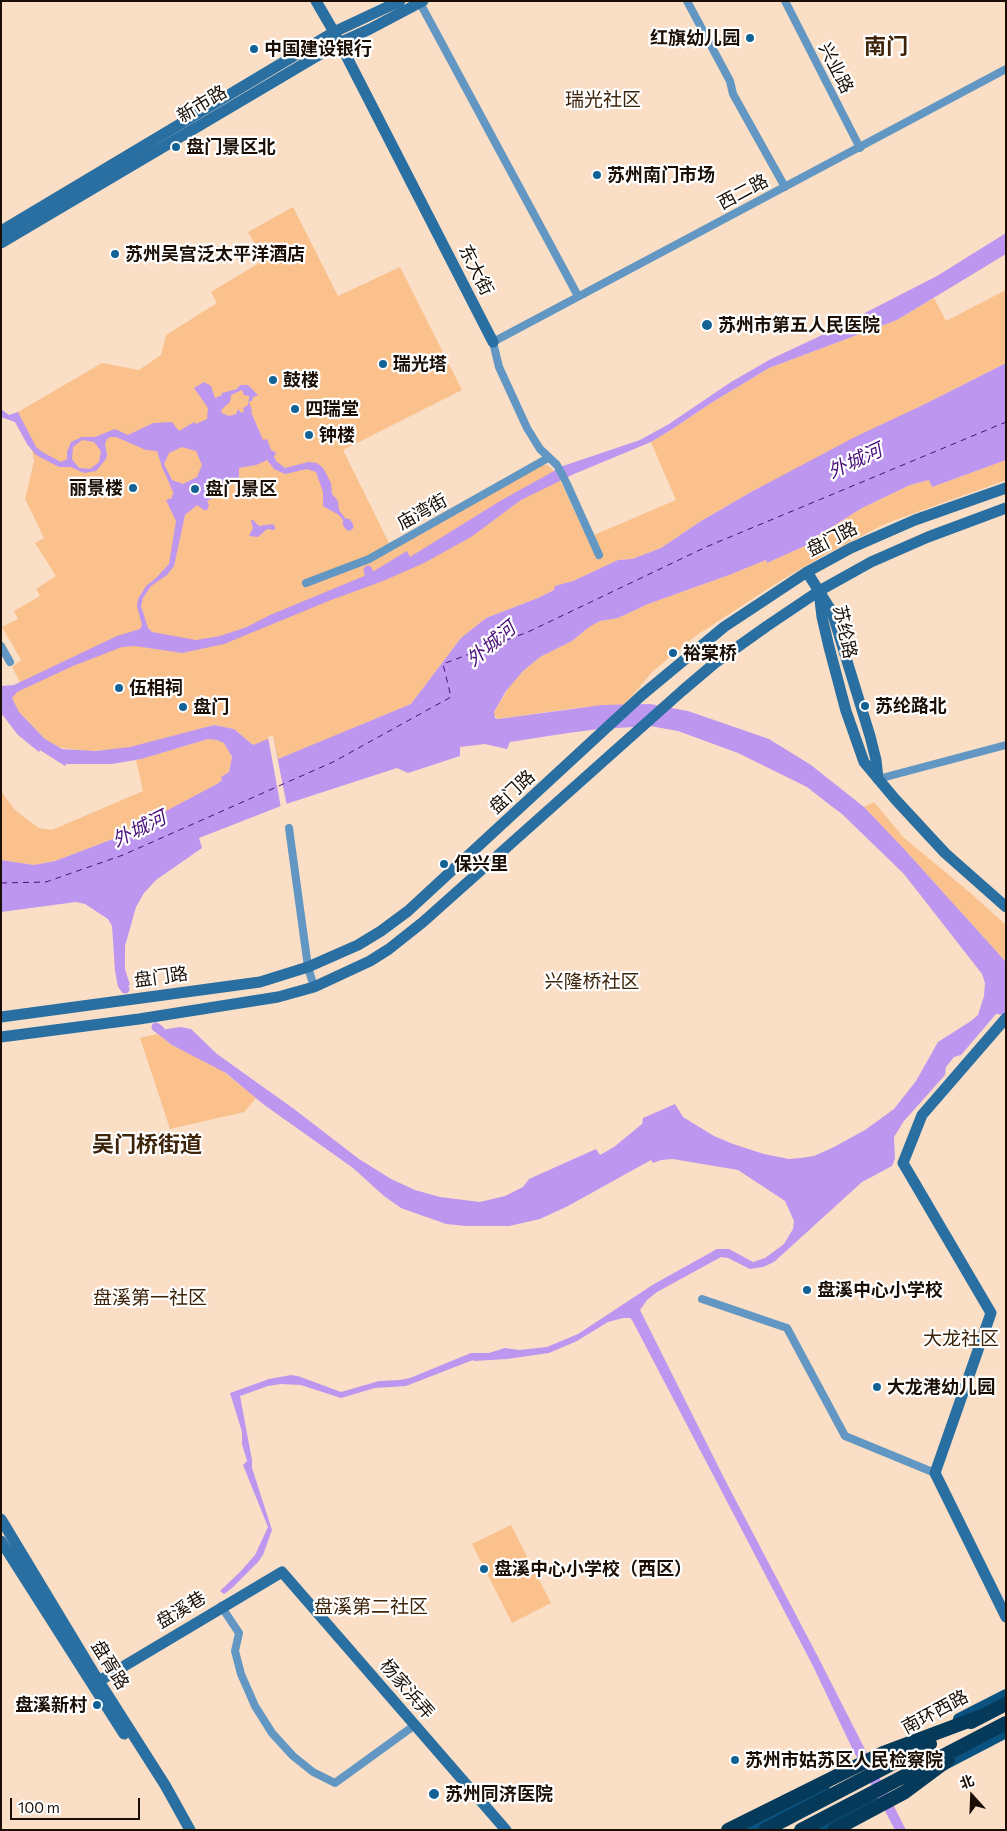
<!DOCTYPE html>
<html>
<head>
<meta charset="utf-8">
<style>
	body { margin:0 }
	#map { position:relative; width:1007px; height:1831px; overflow:hidden; background:#fadec6; font-family:Commissioner,"Noto Sans SC",sans-serif }
	canvas { display:block }
	.frame { position:absolute; inset:0; border:2px solid #1b0f05; pointer-events:none }
	.north { position:absolute; left:947px; top:1771px; width:50px; height:50px; -webkit-text-stroke:4px #fff; paint-order:stroke; rotate:340deg; font-size:14px; font-weight:700; line-height:20px; text-align:center; color:#1b0f05 }
	.north::after { content:''; display:block; margin:auto; width:18px; height:22px; background:#1b0f05; clip-path:polygon(50% 0,100% 100%,50% 72%,0 100%) }
	.scale { position:absolute; left:10px; top:1798px; width:130px; height:22px; box-sizing:border-box; border:2px solid #1b0f05; border-top:0; padding-left:6px; font-size:15px; line-height:18px; white-space:nowrap; color:#1b0f05; -webkit-text-stroke:4px #fff; paint-order:stroke }
</style>
</head>
<body>
<div id="map">
<canvas width="1007" height="1831"></canvas>
<div class="frame"></div>
<div class="north">北</div>
<div class="scale">100 m</div>
</div>
<script>
const ctx = document.querySelector('canvas').getContext('2d');
ctx.lineJoin = 'round';
function fillPath(path, color) { ctx.fillStyle = color; ctx.fill(path, 'evenodd'); }
const shape = rows => new Path2D(rows.map(r => 'M' + r).join(''));
function stroke(path, color, width, dash) { ctx.strokeStyle = color; ctx.lineWidth = width; ctx.lineCap = dash ? 'butt' : 'round'; ctx.setLineDash(dash || []); ctx.stroke(path); }
function drawText(font, color, halo, rows, align = 'center') {
  ctx.font = font + ' Commissioner,"Noto Sans SC",sans-serif'; ctx.lineWidth = 4.5; ctx.setLineDash([]); ctx.textBaseline = 'middle'; ctx.strokeStyle = halo; ctx.fillStyle = color; for (const [text, x, y, turn = 0] of rows) {
    ctx.save(); ctx.translate(x, y); ctx.rotate((+turn || 0) * Math.PI / 180); ctx.textAlign = isNaN(turn) ? turn : align; if (halo) ctx.strokeText(text, 0, 0); ctx.fillText(text, 0, 0); ctx.restore();
  }
}
const green = shape([
	[293,207,338,296,400,267,462,390,343,450,390,545,541,464,547,465,552,469,559,478,587,538,676,500,651,442,674,428,711,403,769,368,897,320,934,298,946,321,1006,290,1006,363,751,492,701,521,661,548,632,559,618,560,573,581,556,586,554,590,538,598,486,618,461,638,411,704,329,739,277,759,253,745,234,729,214,725,145,744,117,750,86,751,57,747,45,739,19,712,14,705,12,698,20,682,12,667,21,660,2,627,18,619,14,611,40,596,36,589,56,576,35,543,44,538,25,499,34,461,32,450,33,444,18,412,102,363,139,370,161,355,166,335,217,303,211,292,264,260,248,232],
	[1006,460,1006,480,887,523,826,554,772,586,694,637,652,672,632,696,623,705,575,708,498,719,494,715,494,712,513,681,523,671,540,657,572,641,589,627,600,621,618,618,648,604,729,575,766,560,767,563,818,540,817,536,862,508,910,485,929,480,932,487],
	[208,739,217,740,224,743,229,751,232,759,229,772,221,777,222,780,212,787,113,839,55,861,34,865,1,860,1,791,14,809,28,820,39,828,52,830,143,791,136,760],
	[874,802,903,837,967,890,1006,925,1006,962,905,850,864,807],
	[157,1034,172,1045,219,1068,256,1098,244,1112,170,1129,140,1038],
	[511,1525,551,1603,512,1623,472,1544]
]);
const water = shape([
	[1006,233,1006,254,897,320,769,368,711,403,674,428,651,442,574,474,521,500,471,537,424,563,383,581,331,600,224,644,182,653,135,646,122,647,73,666,17,692,12,698,19,712,45,739,62,749,96,751,130,747,214,725,234,729,253,745,273,737,278,759,411,704,461,638,486,618,538,598,554,590,555,586,573,581,618,560,632,559,661,548,701,521,751,492,855,437,925,404,1006,363,1006,460,932,487,929,480,910,485,862,508,817,536,818,540,767,563,766,560,729,575,648,604,618,618,600,621,589,627,572,641,540,657,523,671,506,691,494,712,495,718,498,719,602,705,650,704,688,711,769,739,811,765,864,807,905,850,1006,962,1006,1015,996,1014,961,1055,954,1057,946,1067,945,1075,904,1121,894,1137,895,1159,892,1166,862,1182,774,1262,763,1267,750,1269,728,1258,721,1257,657,1292,647,1300,640,1310,724,1478,817,1655,906,1830,895,1830,852,1748,813,1666,632,1320,630,1318,623,1318,608,1322,577,1341,549,1353,507,1359,474,1361,473,1360,406,1386,375,1388,341,1398,301,1385,281,1384,268,1386,240,1396,252,1460,252,1468,272,1530,263,1555,258,1562,232,1588,224,1594,220,1591,240,1572,255,1555,268,1527,243,1465,247,1461,242,1444,242,1432,230,1393,269,1379,291,1375,298,1376,341,1392,379,1381,400,1380,410,1378,471,1353,489,1353,505,1348,519,1350,547,1347,578,1334,654,1284,717,1249,729,1249,753,1262,765,1258,784,1244,793,1229,794,1221,785,1201,738,1170,673,1159,661,1160,653,1163,651,1160,568,1206,540,1219,509,1226,466,1226,446,1224,401,1208,384,1196,353,1168,263,1104,226,1073,172,1045,154,1031,180,1027,191,1029,217,1054,294,1109,359,1159,391,1179,415,1190,440,1197,480,1202,505,1196,523,1187,529,1179,596,1149,600,1155,614,1147,642,1124,643,1118,675,1104,683,1117,714,1136,733,1144,764,1154,789,1159,801,1158,814,1156,834,1147,865,1130,894,1109,916,1081,938,1042,971,1021,978,1015,984,996,985,983,982,974,904,874,842,814,830,805,807,787,738,753,678,731,650,726,599,729,568,733,510,742,507,749,485,744,460,747,460,756,408,773,397,768,286,804,199,838,202,848,156,880,144,893,136,907,125,946,125,969,130,985,118,987,115,971,112,926,108,919,85,904,76,902,1,912,1,860,34,865,55,861,113,839,217,784,222,780,221,777,229,772,232,757,224,743,217,740,208,739,141,759,112,764,66,764,65,766,40,750,39,752,18,735,1,713,1,686,14,685,117,636,140,629,142,625,137,606,138,599,146,586,156,578,169,564,176,521,166,500,172,498,172,495,174,494,162,467,157,451,146,450,116,437,110,437,107,439,105,444,107,455,106,459,96,471,84,473,71,467,59,467,36,455,27,444,15,422,1,417,1,409,9,415,18,412,36,447,44,453,61,462,67,459,67,452,71,442,82,437,95,437,115,429,128,435,153,423,172,422,179,431,194,422,196,424,207,419,208,408,194,388,204,382,211,386,215,398,222,395,222,393,237,389,240,385,248,385,258,395,252,398,253,400,249,402,252,411,251,412,263,440,267,439,271,450,275,452,276,454,274,456,276,461,285,468,308,462,317,463,323,468,331,483,332,494,338,501,339,510,348,522,346,524,339,515,323,506,323,492,316,472,307,469,285,474,274,469,267,460,256,465,239,468,239,479,228,487,226,484,218,490,220,494,207,501,209,505,207,510,204,510,197,505,185,515,174,566,167,575,151,586,143,598,141,606,148,628,152,632,196,640,220,636,247,627,270,615,369,574,407,551,410,557,500,501,563,466,640,440,669,424,731,382,771,359,818,337,937,276],
	[242,390,244,395,249,396,249,398,248,405,243,408,244,411,241,413,238,409,236,414,229,416,222,413,221,410,230,402,231,395],
	[82,440,94,442,101,451,99,462,90,469,79,468,72,459,73,447],
	[182,447,196,451,202,465,197,477,183,484,172,480,164,464,169,453],
	[251,520,253,520,259,526,273,524,275,527,275,530,267,529,258,537,249,536,253,528]
]);
const pier = shape([
	[270,736,273,736,287,806,281,808,268,737]
]);
const canal = shape([
	[347,523,349,526],
	[368,570,369,574],
	[123,986,125,989],
	[156,1027,160,1030]
]);
const ferry = shape([
	[1,883,46,882,123,855,333,762,451,697,443,664,528,632,706,547,1006,422]
]);
const street = shape([
	[687,1,730,81,733,94,785,187],
	[785,1,860,148],
	[420,3,578,296],
	[599,555,566,482,557,465,540,449,527,428,499,367,493,342,1006,69],
	[306,583,369,559,548,458],
	[1,646,10,662],
	[878,779,1006,745],
	[289,828,308,967,314,987],
	[702,1299,787,1328,845,1436,935,1473],
	[221,1606,239,1633,235,1651,241,1674,255,1706,272,1733,293,1756,313,1772,335,1783,415,1725]
]);
const secondary = shape([
	[316,1,334,32,493,342],
	[1,231,334,32,400,1],
	[1,243,339,43,370,29,423,1],
	[807,572,832,612,870,736,876,760,878,779],
	[819,591,822,617,829,647,846,711,864,762,895,799,945,853,1006,907],
	[1,1017,260,982,308,967,358,945,381,931,408,911,642,695,724,627,807,572,851,548,915,520,1006,488],
	[1006,1018,922,1115,903,1163,991,1313,935,1473,1006,1617],
	[1,1037,139,1019,278,997,314,987,370,961,389,949,423,922,682,691,715,663,767,626,819,591,871,562,928,537,1006,508],
	[1,1519,95,1675,165,1785,190,1830],
	[1,1541,124,1734],
	[99,1681,282,1572,506,1830]
]);
const primary = shape([
	[959,1719,1006,1695],
	[939,1767,1006,1732],
	[746,1830,824,1790],
	[817,1830,873,1802]
]);
const highway = shape([
	[971,1722,1006,1704],
	[728,1830,883,1753,979,1717],
	[765,1830,930,1744],
	[801,1830,1006,1723],
	[834,1830,905,1792,948,1760]
]);
const markers = [
	[750,38,5,"#136295"],
	[254,49,5,"#136295"],
	[176,147,5,"#136295"],
	[597,175,5,"#136295"],
	[115,254,5,"#136295"],
	[707,325,6,"#136295"],
	[383,364,5,"#136295"],
	[273,380,5,"#136295"],
	[295,409,5,"#136295"],
	[309,435,5,"#136295"],
	[133,488,5,"#136295"],
	[195,489,5,"#136295"],
	[673,653,5,"#136295"],
	[119,688,5,"#136295"],
	[865,706,5,"#136295"],
	[183,707,5,"#136295"],
	[444,864,5,"#136295"],
	[807,1290,5,"#136295"],
	[877,1387,5,"#136295"],
	[484,1569,5,"#136295"],
	[97,1705,5,"#136295"],
	[735,1760,5,"#136295"],
	[434,1794,6,"#136295"]
];
const poiNames = [
	["红旗幼儿园",740,38,"right"],
	["中国建设银行",264,49],
	["盘门景区北",186,147],
	["苏州南门市场",607,175],
	["苏州吴宫泛太平洋酒店",125,254],
	["苏州市第五人民医院",718,325],
	["瑞光塔",393,364],
	["鼓楼",283,380],
	["四瑞堂",305,409],
	["钟楼",319,435],
	["丽景楼",123,488,"right"],
	["盘门景区",205,489],
	["裕棠桥",683,653],
	["伍相祠",129,688],
	["苏纶路北",875,706],
	["盘门",193,707],
	["保兴里",454,864],
	["盘溪中心小学校",817,1290],
	["大龙港幼儿园",887,1387],
	["盘溪中心小学校（西区）",494,1569],
	["盘溪新村",87,1705,"right"],
	["苏州市姑苏区人民检察院",745,1760],
	["苏州同济医院",445,1794]
];
const streetNames = [
	["兴业路",836,68,63],
	["新市路",202,104,-31],
	["西二路",743,192,-28],
	["东大街",476,270,63],
	["庙湾街",422,512,-29],
	["盘门路",832,539,-27],
	["苏纶路",845,632,78],
	["盘门路",512,792,-43],
	["盘门路",161,977,-8],
	["盘溪巷",181,1610,-31],
	["盘胥路",110,1665,58],
	["杨家浜弄",407,1689,49],
	["南环西路",935,1712,-28]
];
const neighbourhoodNames = [
	["瑞光社区",603,100],
	["兴隆桥社区",592,982],
	["盘溪第一社区",150,1298],
	["大龙社区",961,1339],
	["盘溪第二社区",371,1607]
];
const waterNames = [
	["外城河",855,461,-25],
	["外城河",491,644,-40],
	["外城河",139,829,-26]
];
const districtNames = [
	["南门",886,47],
	["吴门桥街道",147,1145]
];
fillPath(green, '#fac18c');
fillPath(water, '#bd96f0');
fillPath(pier, '#fadec6');
stroke(canal, '#bd96f0', 9);
stroke(ferry, '#4a0f7a', 1, [6, 5]);
stroke(street, '#6197c2', 8);
stroke(secondary, '#296fa1', 11);
stroke(primary, '#0a527f', 12);
stroke(highway, '#063a5b', 14);
for (const [x, y, r, color] of markers) { const dot = new Path2D(); dot.arc(x, y, r, 0, 2 * Math.PI); ctx.fillStyle = color; ctx.fill(dot); stroke(dot, '#fff', 2); }
drawText('bold 18px', '#1b0f05', '#fff', poiNames, 'left');
drawText('18px', '#1b0f05', '#fff', streetNames);
drawText('19px', '#3e2409', '#fff', neighbourhoodNames);
drawText('italic 19px', '#4a0f7a', '#fff', waterNames);
drawText('bold 22px', '#3e2409', '#fff', districtNames);
</script>
</body>
</html>
